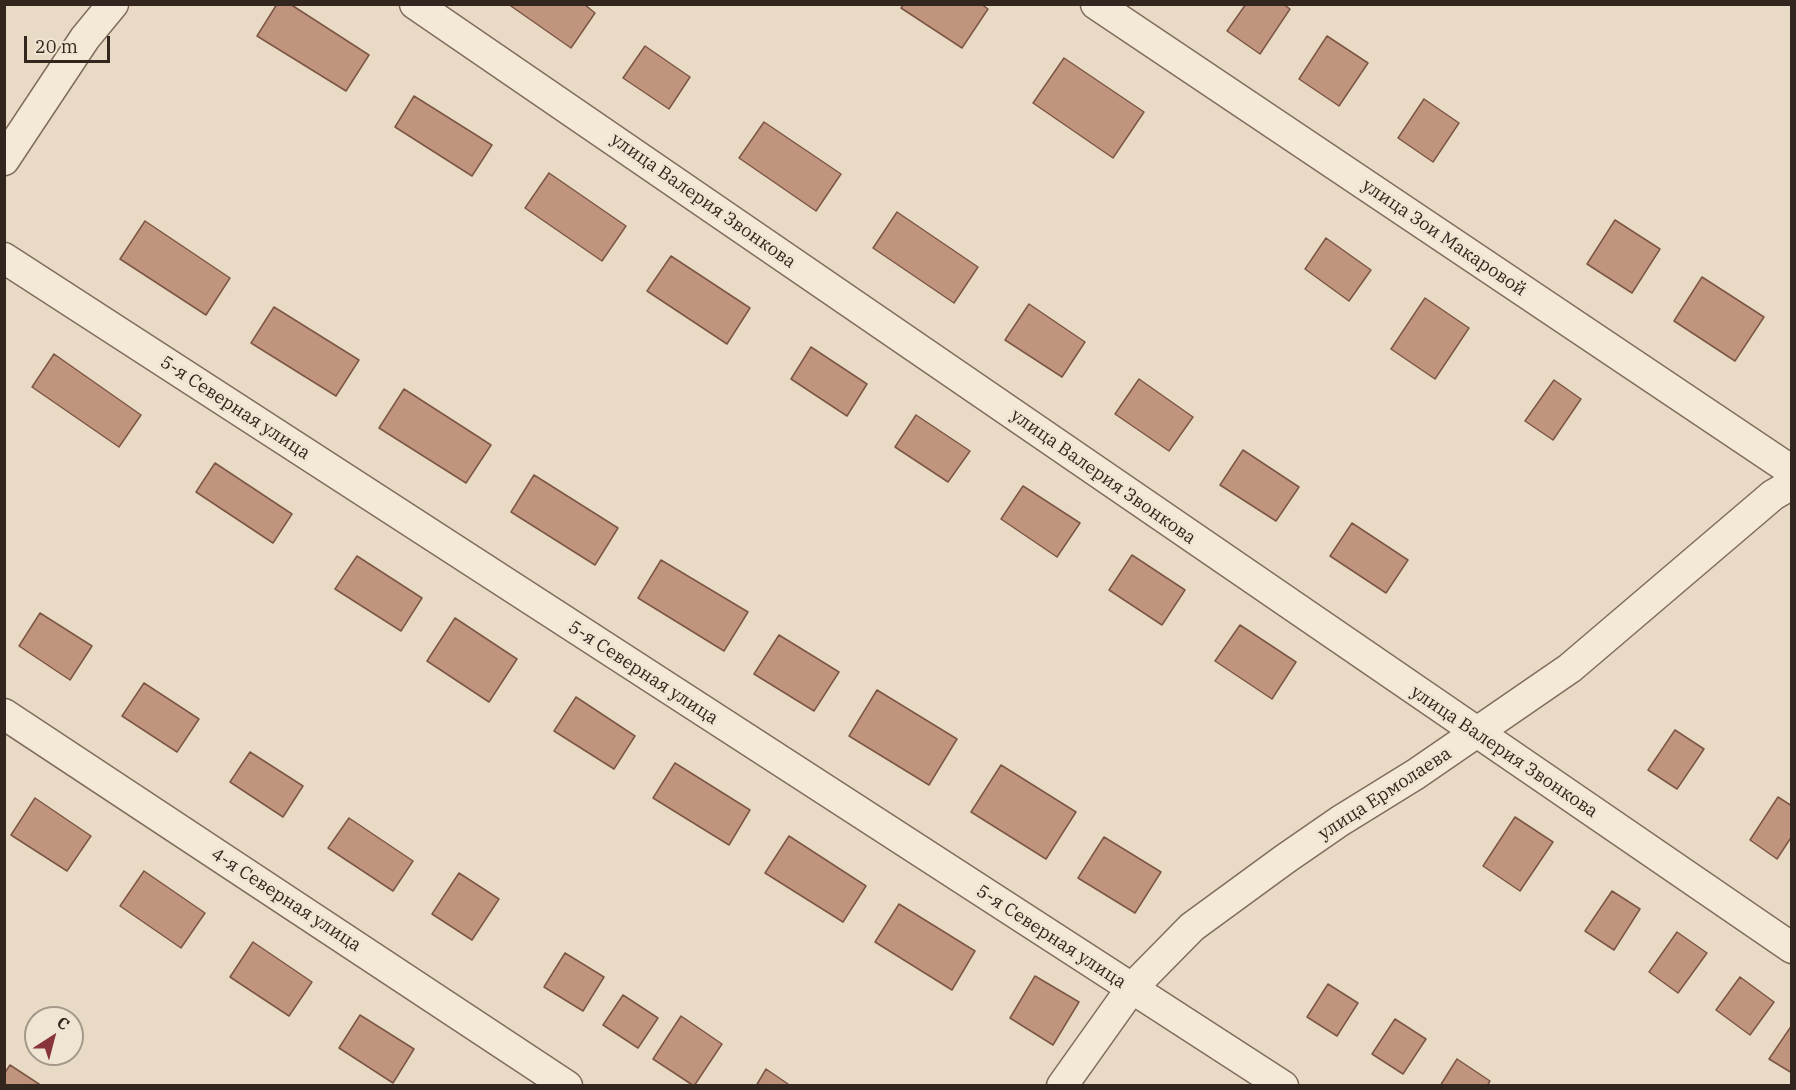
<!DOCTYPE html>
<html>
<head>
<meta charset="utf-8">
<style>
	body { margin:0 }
	#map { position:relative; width:1796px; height:1090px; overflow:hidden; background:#e8dac4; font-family:"IBM Plex Serif",serif }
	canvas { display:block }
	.frame { position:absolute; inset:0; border:6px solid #32261f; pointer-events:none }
	.north { position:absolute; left:24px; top:1006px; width:60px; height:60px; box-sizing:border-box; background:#f0e5d2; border:2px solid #a4998a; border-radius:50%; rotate:36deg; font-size:16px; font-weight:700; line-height:24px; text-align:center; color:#32261f }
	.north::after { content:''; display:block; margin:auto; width:21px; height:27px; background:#88343d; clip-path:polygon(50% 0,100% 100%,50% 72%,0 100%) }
	.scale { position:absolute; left:24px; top:36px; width:86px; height:27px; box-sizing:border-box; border:3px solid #32261f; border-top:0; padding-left:8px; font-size:18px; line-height:21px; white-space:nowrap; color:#32261f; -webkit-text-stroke:4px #f0e5d2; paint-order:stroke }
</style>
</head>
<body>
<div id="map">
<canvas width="1796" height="1090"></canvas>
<div class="frame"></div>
<div class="north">С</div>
<div class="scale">20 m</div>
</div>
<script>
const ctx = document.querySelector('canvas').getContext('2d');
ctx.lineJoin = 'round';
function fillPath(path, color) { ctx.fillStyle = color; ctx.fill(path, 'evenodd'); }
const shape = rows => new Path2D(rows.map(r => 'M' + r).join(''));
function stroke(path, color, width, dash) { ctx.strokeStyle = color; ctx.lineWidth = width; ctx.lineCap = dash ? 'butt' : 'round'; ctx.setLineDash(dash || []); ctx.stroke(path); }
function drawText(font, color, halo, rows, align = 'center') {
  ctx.font = font + ' "IBM Plex Serif",serif'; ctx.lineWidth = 6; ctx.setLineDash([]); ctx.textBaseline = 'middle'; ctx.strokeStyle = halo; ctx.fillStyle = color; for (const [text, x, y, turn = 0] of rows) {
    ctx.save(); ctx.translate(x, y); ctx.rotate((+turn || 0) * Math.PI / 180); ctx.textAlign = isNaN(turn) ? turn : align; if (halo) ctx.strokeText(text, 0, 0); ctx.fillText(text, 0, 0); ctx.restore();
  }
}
const building = shape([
	[277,4,290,4,369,55,346,91,257,36,277,4],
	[508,4,584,4,595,13,571,48,508,4],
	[904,4,981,4,988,9,962,48,901,8,904,4],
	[1246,4,1283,4,1290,9,1260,54,1227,31,1246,4],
	[1327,36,1368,63,1339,106,1299,79,1327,36],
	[645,46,690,77,669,109,623,78,645,46],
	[1064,58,1144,112,1113,158,1033,103,1064,58],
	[414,96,492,145,472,176,395,127,414,96],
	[1424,99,1459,123,1433,162,1398,138,1424,99],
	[764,122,841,174,816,211,739,158,764,122],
	[549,173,626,226,602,261,525,208,549,173],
	[897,212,978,267,954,303,873,248,897,212],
	[1615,220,1660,249,1632,293,1587,264,1615,220],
	[145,221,230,278,206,315,120,259,145,221],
	[1326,238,1371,270,1349,301,1305,269,1326,238],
	[671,256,750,308,727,344,647,291,671,256],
	[1702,277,1764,317,1735,361,1674,321,1702,277],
	[1425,298,1469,328,1435,379,1391,349,1425,298],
	[1029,304,1085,342,1062,377,1005,340,1029,304],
	[274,307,359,360,336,396,251,343,274,307],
	[811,347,867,384,847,416,791,379,811,347],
	[54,354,141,415,119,447,32,387,54,354],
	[1139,379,1193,417,1169,451,1115,414,1139,379],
	[1554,380,1581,399,1553,440,1525,421,1554,380],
	[404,389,491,445,466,483,379,428,404,389],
	[916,415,970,451,948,482,895,447,916,415],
	[1243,450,1299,487,1276,521,1220,485,1243,450],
	[215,463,292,514,273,543,196,492,215,463],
	[534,475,618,528,595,565,511,512,534,475],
	[1023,486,1080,523,1057,557,1001,519,1023,486],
	[1352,523,1408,560,1386,593,1330,556,1352,523],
	[1132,555,1185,590,1162,625,1109,590,1132,555],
	[357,556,422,598,401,631,335,589,357,556],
	[661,560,748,612,724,651,638,598,661,560],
	[40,613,92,646,70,680,19,646,40,613],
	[455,618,517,659,489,702,427,661,455,618],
	[1240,625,1296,662,1272,699,1215,661,1240,625],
	[779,635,839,672,814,711,754,674,779,635],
	[144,683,199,719,177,752,122,716,144,683],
	[877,690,957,739,929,785,849,736,877,690],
	[576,697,635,736,614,769,554,731,576,697],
	[1675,730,1704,749,1677,789,1648,770,1675,730],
	[250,752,303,786,283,817,230,782,250,752],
	[675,763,750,810,729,845,653,798,675,763],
	[1001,765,1076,812,1046,859,971,812,1001,765],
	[1778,797,1792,806,1792,836,1777,859,1750,840,1778,797],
	[35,798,91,836,67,871,11,835,35,798],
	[1515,817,1553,842,1520,891,1483,866,1515,817],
	[349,818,413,861,393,891,328,848,349,818],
	[789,836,866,886,843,922,765,873,789,836],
	[1104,837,1161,872,1135,913,1078,878,1104,837],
	[144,871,205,913,181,948,120,906,144,871],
	[459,873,499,899,472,940,432,914,459,873],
	[1612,891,1640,909,1614,950,1585,931,1612,891],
	[899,904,975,951,952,990,875,942,899,904],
	[1677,932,1707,953,1678,993,1649,972,1677,932],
	[253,942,312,982,289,1016,230,977,253,942],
	[565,953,604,977,583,1011,544,987,565,953],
	[1035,976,1079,1002,1053,1045,1010,1018,1035,976],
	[1740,977,1774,1002,1750,1035,1716,1010,1740,977],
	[1328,984,1358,1003,1337,1036,1307,1017,1328,984],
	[623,995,658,1018,638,1048,603,1025,623,995],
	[360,1015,414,1049,393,1083,339,1048,360,1015],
	[681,1016,722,1044,694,1086,653,1059,681,1016],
	[1395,1019,1426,1039,1403,1074,1372,1054,1395,1019],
	[1792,1025,1792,1073,1769,1059,1792,1025],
	[1457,1059,1490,1081,1487,1086,1440,1086,1457,1059],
	[10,1065,42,1086,4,1086,4,1074,10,1065],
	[766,1069,791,1086,756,1086,766,1069]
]);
const minor = shape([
	[415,4,1792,948],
	[1096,4,1792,471],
	[4,160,85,38,113,4],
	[4,258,1283,1086],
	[4,714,567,1086],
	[1062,1086,1131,989,1192,927,1285,859,1340,821,1416,774,1570,668,1773,495,1792,484]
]);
const streetNames = [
	["улица Валерия Звонкова",703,201,35],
	["улица Зои Макаровой",1444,238,34],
	["5-я Северная улица",235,408,33],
	["улица Валерия Звонкова",1103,477,35],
	["5-я Северная улица",643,673,33],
	["улица Валерия Звонкова",1504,752,34],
	["улица Ермолаева",1385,794,-33],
	["4-я Северная улица",286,900,33],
	["5-я Северная улица",1051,937,33]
];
fillPath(building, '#c1947e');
stroke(building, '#7c5645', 1.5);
stroke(minor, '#806c5d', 33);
stroke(minor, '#f4e8d6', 30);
drawText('18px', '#32261f', '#f0e5d2', streetNames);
</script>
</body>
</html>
